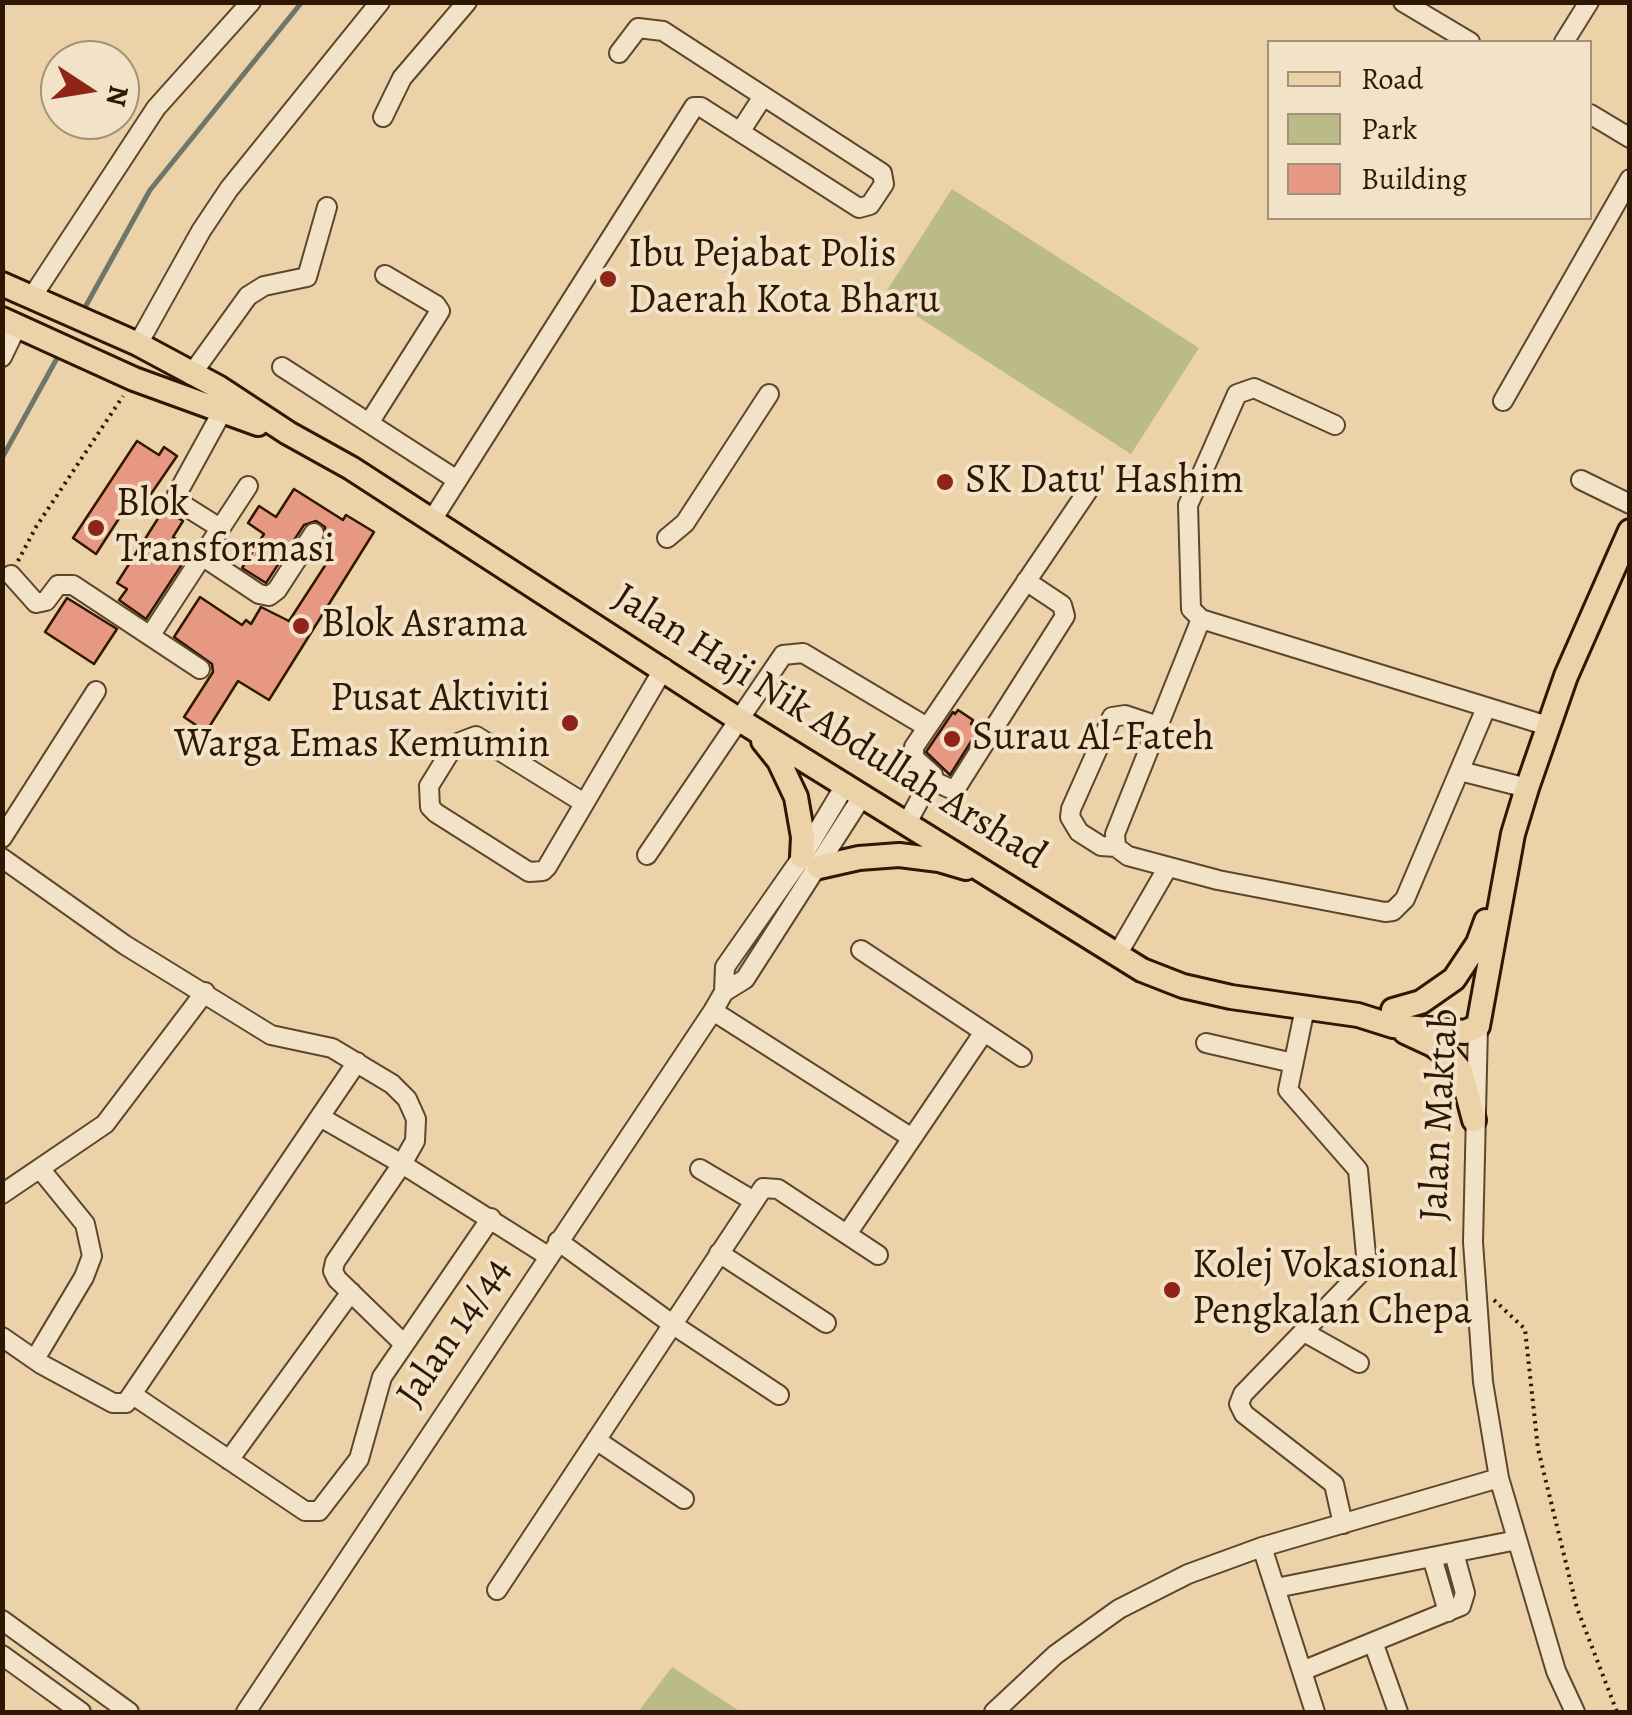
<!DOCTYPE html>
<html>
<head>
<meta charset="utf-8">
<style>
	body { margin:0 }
	#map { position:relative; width:1632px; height:1715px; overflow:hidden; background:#ebd2a9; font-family:Alegreya,serif }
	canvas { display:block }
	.frame { position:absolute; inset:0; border:5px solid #2e1703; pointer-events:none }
	.legend { position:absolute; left:1267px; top:40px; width:325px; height:180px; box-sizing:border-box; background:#f2e2c7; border:2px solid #a49179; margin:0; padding:12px 18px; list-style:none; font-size:30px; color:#2e1703 }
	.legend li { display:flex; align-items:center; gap:20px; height:50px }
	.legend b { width:50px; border:2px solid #a49179 }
	.north { position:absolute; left:40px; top:40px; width:100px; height:100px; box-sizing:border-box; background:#f2e2c7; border:2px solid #a49179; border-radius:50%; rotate:102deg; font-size:28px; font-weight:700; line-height:40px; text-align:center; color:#2e1703 }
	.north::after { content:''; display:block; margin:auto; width:35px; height:45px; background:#8f2418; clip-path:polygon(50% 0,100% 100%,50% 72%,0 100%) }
</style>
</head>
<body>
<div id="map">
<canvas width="1632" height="1715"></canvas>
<div class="frame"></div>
<ul class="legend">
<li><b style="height:12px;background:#ebd2a9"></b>Road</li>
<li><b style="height:28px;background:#babb86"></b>Park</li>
<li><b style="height:28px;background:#e69883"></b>Building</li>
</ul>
<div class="north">N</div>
</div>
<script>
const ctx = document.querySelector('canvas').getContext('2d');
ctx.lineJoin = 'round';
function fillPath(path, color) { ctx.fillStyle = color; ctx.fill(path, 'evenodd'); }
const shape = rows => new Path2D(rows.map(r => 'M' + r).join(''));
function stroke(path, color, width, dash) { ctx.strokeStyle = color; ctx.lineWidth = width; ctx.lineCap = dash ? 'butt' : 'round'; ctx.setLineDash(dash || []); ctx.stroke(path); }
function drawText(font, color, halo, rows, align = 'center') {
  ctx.font = font + ' Alegreya,serif'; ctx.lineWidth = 8; ctx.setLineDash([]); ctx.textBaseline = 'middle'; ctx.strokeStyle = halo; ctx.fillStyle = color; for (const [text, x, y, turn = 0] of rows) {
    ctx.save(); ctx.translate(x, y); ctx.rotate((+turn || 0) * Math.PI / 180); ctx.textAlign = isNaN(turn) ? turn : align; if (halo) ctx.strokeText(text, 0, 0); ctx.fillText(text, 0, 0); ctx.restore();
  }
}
const green = shape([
	[952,189,1199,348,1131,454,884,295],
	[672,1667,741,1712,638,1712]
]);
const stream = shape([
	[83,311,150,190,302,2],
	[2,458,61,351]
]);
const building = shape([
	[137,441,159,455,164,447,177,456,151,494,140,486,96,554,73,538,137,441],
	[294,489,343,520,346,515,374,532,269,700,238,681,206,732,184,717,213,672,212,664,174,637,200,597,242,625,246,620,251,624,261,607,289,621,328,561,316,553,325,539,325,527,316,521,304,525,266,583,242,568,264,534,248,523,259,506,276,517,294,489],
	[164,509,183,521,173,537,192,549,146,619,119,600,127,589,117,583,164,509],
	[67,598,117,629,94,664,45,632,67,598],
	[958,710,973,720,971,724,979,729,950,775,926,752,953,712,955,714,958,710]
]);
const path = shape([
	[18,561,36,527,123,396],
	[1494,1300,1525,1329,1538,1449,1577,1608,1617,1712]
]);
const minor = shape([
	[1403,2,1470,42],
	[1564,42,1589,2],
	[1590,114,1630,138],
	[383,117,402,78,467,2],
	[740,132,762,98],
	[32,297,156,108,251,2],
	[138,344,201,231,229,189,380,2],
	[2,357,17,326],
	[282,367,457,480],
	[191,375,248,296,264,286,307,277,327,207],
	[1503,401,1630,179],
	[369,423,440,311,436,305,385,275],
	[1335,425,1254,388,1237,394,1188,505,1191,609,1201,619,1548,726],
	[1581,480,1630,504],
	[432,520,694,107,701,107,859,208,870,205,884,184,882,173,663,31,638,28,619,53],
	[220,528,185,506,177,494,222,412],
	[667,538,685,523,769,394],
	[202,556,259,594,269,596,277,590,314,533],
	[11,575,36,603,46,601,58,585,73,585,200,669],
	[1201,619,1115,834,1116,847,1128,856,1218,880,1385,912,1393,911,1405,899,1486,708],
	[150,636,248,486],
	[1460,771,1527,788],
	[931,780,951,789,958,785,1065,616,1062,605,1026,581],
	[584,803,476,736,455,744,429,786,430,807,436,813,529,872,543,871,547,867,664,668],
	[907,823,933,775,914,758,914,747,1089,489],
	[2,838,96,691],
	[1116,847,1101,846,1079,832,1070,817,1071,809,1112,717,1125,715,1158,726],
	[647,855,783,655,803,653,927,727],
	[2,858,125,945,271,1035,332,1048,392,1084,407,1099,416,1119,415,1141,402,1164,548,1256],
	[861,950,1022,1057],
	[1117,955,1168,867],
	[724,992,745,979,863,795],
	[1305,1008,1288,1090,1358,1170,1367,1266,1243,1394,1239,1404,1244,1414,1334,1484,1343,1524],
	[713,1011,912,1138],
	[1478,1026,1473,1242,1483,1382,1499,1478,1556,1671,1575,1712],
	[1206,1043,1293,1063],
	[320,1117,402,1164,335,1262,333,1271,337,1279,404,1344],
	[700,1169,754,1201],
	[2,1194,105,1124,205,992],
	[847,1234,984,1032],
	[558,1241,672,1324,779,1395],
	[719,1253,826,1323],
	[1304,1332,1359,1363],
	[2,1337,41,1364,113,1403,126,1403,357,1062],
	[35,1359,84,1277,92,1256,85,1224,41,1170],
	[133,1395,305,1511,319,1511,359,1459,382,1377,491,1218],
	[596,1440,684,1499],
	[229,1460,351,1292],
	[1262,1547,1315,1712],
	[1432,1557,1448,1612],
	[1276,1588,1517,1540],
	[497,1590,763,1188,778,1189,878,1255],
	[2,1620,129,1712],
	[1373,1642,1398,1712],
	[2,1655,81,1712],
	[1302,1671,1461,1606,1465,1593,1454,1553],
	[246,1712,713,1011,724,992,725,967,802,857,846,784],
	[994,1712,1055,1655,1119,1609,1188,1574,1262,1547,1499,1478]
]);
const major = shape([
	[2,284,138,344,218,387,288,433,351,468,738,719,1142,970,1183,986,1231,997,1358,1015,1393,1026,1465,1032,1478,1026],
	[2,319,134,379,258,424],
	[763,741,779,761,796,797,803,837,802,857],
	[819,867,859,858,899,855,939,860,966,868],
	[1393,1010,1421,1002,1454,979,1478,943,1486,921],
	[1478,1026,1513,834,1527,788,1566,676,1630,531],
	[1405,1032,1433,1045,1449,1057,1461,1071,1474,1120]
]);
const markers = [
	[608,279,10,"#8f2418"],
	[945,482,10,"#8f2418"],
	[96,528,10,"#8f2418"],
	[301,626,10,"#8f2418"],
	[570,723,10,"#8f2418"],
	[952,739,10,"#8f2418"],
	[1172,1290,10,"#8f2418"]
];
const poiNames = [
	["Ibu Pejabat Polis",628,256],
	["Daerah Kota Bharu",628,302],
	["SK Datu' Hashim",965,482],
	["Blok",116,505],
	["Transformasi",116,551],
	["Blok Asrama",321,626],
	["Pusat Aktiviti",550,700,"right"],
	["Warga Emas Kemumin",550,746,"right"],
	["Surau Al-Fateh",972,739],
	["Kolej Vokasional",1192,1267],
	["Pengkalan Chepa",1192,1313]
];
const streetNames = [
	["Jalan Haji Nik Abdullah Arshad",829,728,32],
	["Jalan Maktab",1441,1115,-87],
	["Jalan 14/44",455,1333,-56]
];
fillPath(green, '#babb86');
stroke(stream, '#6e766a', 5);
fillPath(building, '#e69883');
stroke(building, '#2e1703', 2.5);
stroke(minor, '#5d462c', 22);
stroke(major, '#2e1703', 28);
stroke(path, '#2e1703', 4, [2.5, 5]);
stroke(minor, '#f2e2c7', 18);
stroke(major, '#ebd2a9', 22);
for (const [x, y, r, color] of markers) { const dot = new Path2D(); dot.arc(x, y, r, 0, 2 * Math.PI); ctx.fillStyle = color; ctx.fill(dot); stroke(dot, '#f2e2c7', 4); }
drawText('40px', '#2e1703', '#f2e2c7', poiNames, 'left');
drawText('40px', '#2e1703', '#f2e2c7', streetNames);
</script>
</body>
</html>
